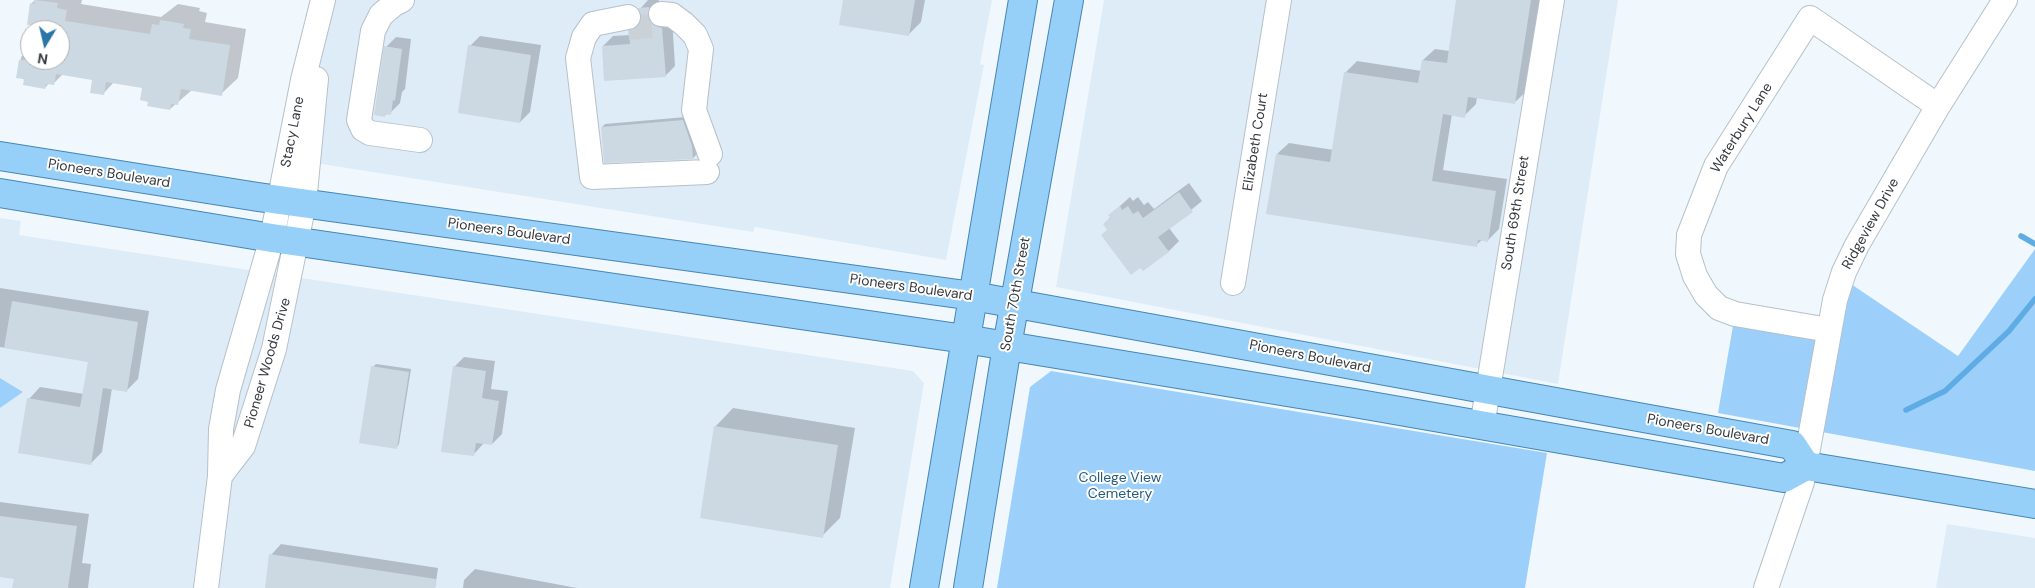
<!DOCTYPE html>
<html>
<head>
<meta charset="utf-8">
<style>
	body { margin:0 }
	#map { position:relative; width:2035px; height:588px; overflow:hidden; background:#f0f8fe; font-family:"DM Sans",sans-serif }
	canvas { display:block }
	.north { position:absolute; left:20px; top:20px; width:50px; height:50px; box-sizing:border-box; background:#fff; border:1px solid #aeb0b1; border-radius:50%; rotate:189deg; font-size:14px; font-weight:700; line-height:20px; text-align:center; color:#35393d }
	.north::after { content:''; display:block; margin:auto; width:18px; height:22px; background:#2a75a8; clip-path:polygon(50% 0,100% 100%,50% 72%,0 100%) }
</style>
</head>
<body>
<div id="map">
<canvas width="2035" height="588"></canvas>
<div class="north">N</div>
</div>
<script>
const ctx = document.querySelector('canvas').getContext('2d');
ctx.lineJoin = 'round';
function fillPath(path, color) { ctx.fillStyle = color; ctx.fill(path, 'evenodd'); }
const shape = rows => new Path2D(rows.map(r => 'M' + r).join(''));
function stroke(path, color, width, dash) { ctx.strokeStyle = color; ctx.lineWidth = width; ctx.lineCap = dash ? 'butt' : 'round'; ctx.setLineDash(dash || []); ctx.stroke(path); }
function drawText(font, color, halo, rows, align = 'center') {
  ctx.font = font + ' "DM Sans",sans-serif'; ctx.lineWidth = 4; ctx.setLineDash([]); ctx.textBaseline = 'middle'; ctx.strokeStyle = halo; ctx.fillStyle = color; for (const [text, x, y, turn = 0] of rows) {
    ctx.save(); ctx.translate(x, y); ctx.rotate((+turn || 0) * Math.PI / 180); ctx.textAlign = isNaN(turn) ? turn : align; if (halo) ctx.strokeText(text, 0, 0); ctx.fillText(text, 0, 0); ctx.restore();
  }
}
const built = shape([
	[323,0,992,0,980,64,984,65,946,260,755,227,753,232,309,162],
	[1104,0,1618,0,1558,384,1056,287],
	[0,218,21,221,19,235,913,371,924,383,890,588,0,588,0,408,23,392,0,378],
	[1947,524,2035,538,2035,588,1936,588]
]);
const green = shape([
	[2035,249,2035,471,1718,413,1735,314,1829,330,1842,278,1958,356],
	[1051,371,1547,453,1525,588,997,588,1030,387],
	[0,378,23,392,0,408]
]);
const shadow = shape([
	[35,0,82,0,81,4,161,17,178,4,200,8,199,11,207,13,205,22,246,29,238,78,221,94,192,90,170,109,149,101,143,87,114,82,103,94,94,79,63,74,53,84,49,83,45,88,18,77,21,57,28,50,30,38,30,60,60,60,60,30,31,30,31,4],
	[648,0,659,0,658,10,672,18,675,66,665,76,603,46,613,36,630,35,630,31,642,20,640,9],
	[650,11,650,26,648,14],
	[844,0,925,0,921,22,908,35],
	[1458,0,1540,0,1527,91,1515,102,1477,97,1476,104,1464,116,1452,114,1443,170,1507,179,1499,229,1488,240,1482,240,1476,245,1277,154,1289,143,1334,150,1345,73,1357,61,1422,71,1423,60,1435,49,1450,51],
	[480,36,541,45,530,112,520,122,470,46],
	[396,37,411,39,405,89,402,92,400,103,390,113,385,115,386,47],
	[686,117,695,142,696,155,693,158,602,127,605,124],
	[1189,183,1202,201,1169,228,1179,241,1169,251,1108,229,1104,224,1111,217,1110,215,1130,197,1133,201,1138,197,1144,205,1148,202,1154,209],
	[0,288,149,311,138,379,127,390,112,388,102,452,91,463,29,399,40,387,84,394,89,361,0,347],
	[464,357,495,361,491,389,508,391,502,434,492,444,484,443,473,455,454,367],
	[376,364,411,369,399,444,396,448,373,367],
	[733,408,855,428,840,518,822,536,701,517,716,426],
	[0,502,89,514,82,563,91,564,88,588,14,588,15,578,0,576],
	[281,544,438,568,435,588,266,588,271,555],
	[475,569,577,588,463,588,464,580]
]);
const stream = shape([
	[2021,236,2035,244],
	[1906,410,1945,391,2009,331,2035,299]
]);
const building = shape([
	[35,0,58,3,57,8,67,10,65,21,150,34,152,24,159,25,160,20,184,24,183,28,191,29,189,39,230,45,222,96,181,89,178,105,171,104,170,110,147,106,148,102,140,100,142,88,106,82,104,95,90,93,92,80,56,74,54,85,46,84,45,89,23,85,24,79,16,78,19,60,60,60,60,30,30,30,31,25,27,25,30,3,34,4],
	[843,0,915,0,909,36,839,25],
	[1456,0,1531,0,1515,104,1468,97,1465,118,1443,114,1432,181,1496,191,1488,242,1478,240,1477,247,1266,214,1276,154,1330,162,1344,72,1418,83,1422,60,1447,63],
	[649,7,649,20,654,25,662,28,666,77,604,81,602,46,630,44,629,31,637,28,641,21,638,8],
	[468,45,531,55,520,123,458,113],
	[384,46,402,49,395,101,393,100,391,115,385,114,385,117,374,115],
	[683,120,692,146,693,159,604,163,601,127],
	[1179,192,1193,212,1158,237,1169,252,1143,271,1140,268,1131,275,1101,235,1107,230,1103,224,1111,218,1108,215,1120,206,1122,210,1128,206,1133,214,1138,211,1143,218],
	[12,301,138,322,127,392,103,388,91,465,18,453,27,398,80,407,88,362,4,348],
	[371,366,409,372,397,449,359,443],
	[453,366,486,371,482,398,499,401,492,445,476,443,474,456,441,452],
	[714,426,838,445,823,538,700,518],
	[0,516,77,526,68,588,12,588,14,579,0,577],
	[269,554,436,579,435,588,265,588]
]);
const minorTunnel = shape([
	[628,28,662,25]
]);
const minor = shape([
	[402,0,394,4,381,15,373,31,359,120,363,129,370,133,420,140],
	[661,14,672,15,684,24,695,35,701,49,694,110,710,154],
	[628,17,593,24,584,37,578,58,592,177,707,172],
	[1233,283,1279,0],
	[1829,330,1735,314,1719,308,1706,295,1695,276,1688,254,1689,235,1716,166,1810,18,1938,106],
	[1482,426,1552,0],
	[220,476,243,446,274,349,304,203,316,79],
	[206,588,220,476,221,429,228,390,272,238,303,80,323,0],
	[1766,588,1802,482,1835,300,1844,272,1857,245,1938,106,2005,0]
]);
const major = shape([
	[0,156,258,197,973,296,1792,445,1806,466],
	[0,193,272,238,965,339,1354,403,1784,478,1806,466,2035,504],
	[924,588,1023,0],
	[968,588,1007,346,1069,0]
]);
const streetNames = [
	["Waterbury Lane",1742,128,-58],
	["Stacy Lane",293,132,-79],
	["Elizabeth Court",1256,142,-81],
	["Pioneers Boulevard",109,174,9],
	["South 69th Street",1516,213,-81],
	["Ridgeview Drive",1871,224,-61],
	["Pioneers Boulevard",509,232,8],
	["Pioneers Boulevard",911,288,8],
	["South 70th Street",1016,294,-80],
	["Pioneers Boulevard",1310,357,11],
	["Pioneer Woods Drive",268,363,-74],
	["Pioneers Boulevard",1708,430,10]
];
const parkNames = [
	["College View",1120,478],
	["Cemetery",1120,494]
];
fillPath(built, '#deecf8');
fillPath(green, '#9cd0fa');
fillPath(shadow, '#0003');
stroke(stream, '#5face5', 5.5);
fillPath(building, '#ccd8e2');
stroke(minorTunnel, '#cbd2d7', 24, [24, 12]);
stroke(minor, '#b5c0ca', 26);
stroke(major, '#4786b4', 30);
stroke(minor, '#fff', 24);
stroke(major, '#96d0f8', 28);
drawText('14px', '#35393d', '#fff', streetNames);
drawText('14px', '#245b82', '#fff', parkNames);
</script>
</body>
</html>
